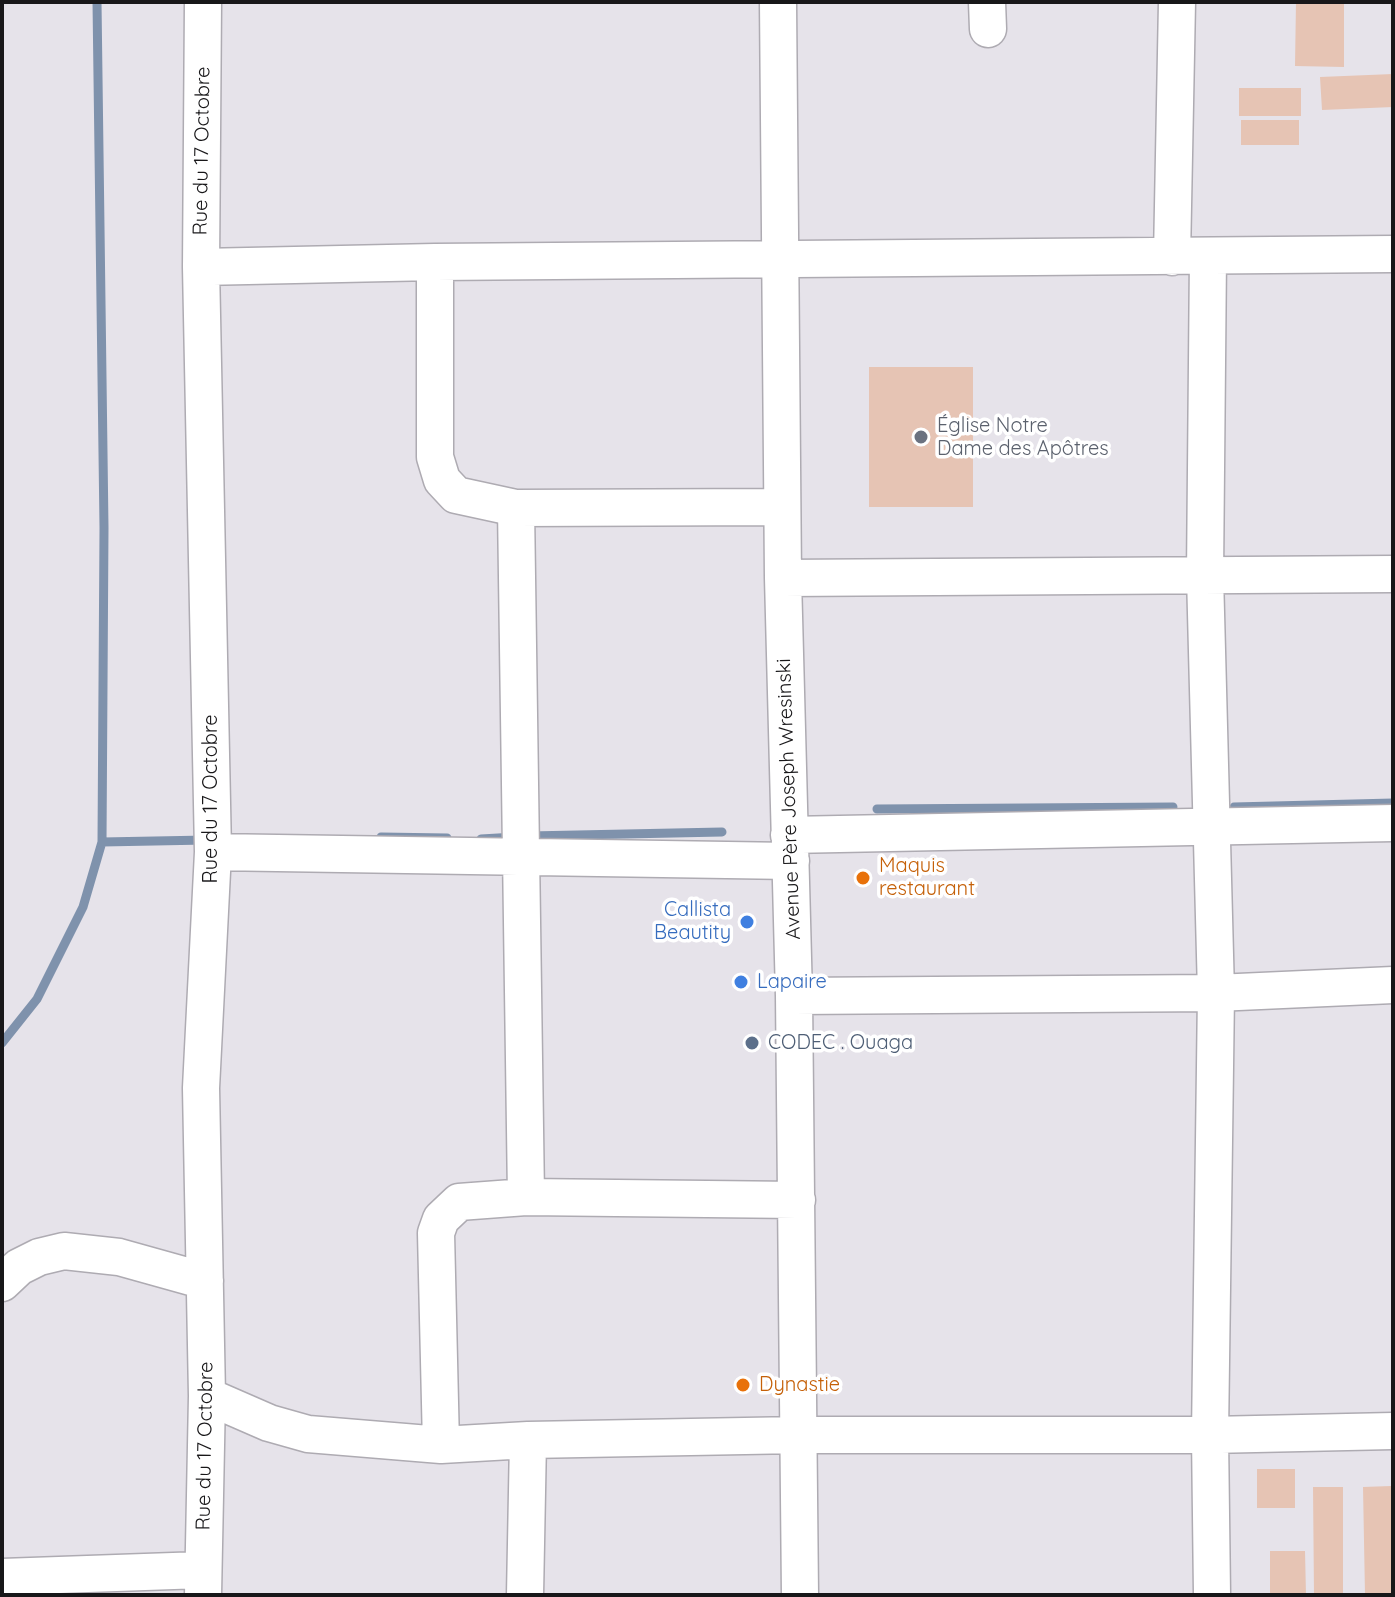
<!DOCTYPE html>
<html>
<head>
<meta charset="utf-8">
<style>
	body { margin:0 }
	#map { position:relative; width:1395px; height:1597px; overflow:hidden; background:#e6e3ea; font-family:Quicksand,sans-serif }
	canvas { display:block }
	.frame { position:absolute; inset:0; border:4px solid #181719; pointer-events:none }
</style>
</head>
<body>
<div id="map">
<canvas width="1395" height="1597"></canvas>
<div class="frame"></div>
</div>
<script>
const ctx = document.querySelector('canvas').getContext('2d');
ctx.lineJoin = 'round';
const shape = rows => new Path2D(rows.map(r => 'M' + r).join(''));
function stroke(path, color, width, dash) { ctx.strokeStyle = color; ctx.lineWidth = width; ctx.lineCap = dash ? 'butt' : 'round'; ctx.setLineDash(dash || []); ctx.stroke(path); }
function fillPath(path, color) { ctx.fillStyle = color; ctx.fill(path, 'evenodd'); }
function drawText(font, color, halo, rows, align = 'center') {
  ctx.font = font + ' Quicksand,sans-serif'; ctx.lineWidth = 7; ctx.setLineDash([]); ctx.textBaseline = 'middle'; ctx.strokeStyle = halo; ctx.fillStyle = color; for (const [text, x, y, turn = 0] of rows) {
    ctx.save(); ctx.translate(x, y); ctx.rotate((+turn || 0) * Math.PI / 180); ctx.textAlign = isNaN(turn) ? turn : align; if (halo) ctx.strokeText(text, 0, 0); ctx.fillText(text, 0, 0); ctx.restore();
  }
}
const stream = shape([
	[1234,807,1393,803],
	[877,809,1173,807],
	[529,836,722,832],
	[381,837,447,838],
	[481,839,515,837],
	[102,842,207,840],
	[2,1043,37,999,83,907,102,842,104,528,97,2]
]);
const building = shape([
	[1296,2,1344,2,1344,67,1295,66],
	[1393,74,1393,107,1322,110,1320,77],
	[1239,88,1301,88,1301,116,1239,116],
	[1241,120,1299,120,1299,145,1241,145],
	[869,367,973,367,973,507,869,507],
	[1257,1469,1295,1469,1295,1508,1257,1508],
	[1391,1486,1393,1594,1365,1595,1363,1487],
	[1313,1487,1343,1487,1343,1595,1314,1595],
	[1270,1551,1305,1551,1306,1595,1270,1595]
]);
const minor = shape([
	[778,2,783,578,794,996,800,1595],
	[987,2,988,29],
	[1208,256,1205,575,1216,993,1210,1435,1212,1595],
	[1172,257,1177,2],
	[435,262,435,457,442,480,456,495,516,508,782,507],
	[201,267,435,262,1393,254],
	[516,508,526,1197],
	[783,578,1393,574],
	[789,835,1393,823],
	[213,852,791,861],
	[794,996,1216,993,1393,985],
	[2,1283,19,1267,39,1257,64,1251,119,1257,205,1281],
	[207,1396,269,1423,308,1434,441,1445,528,1440,799,1435,1210,1435,1393,1431],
	[441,1445,436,1233,441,1219,459,1202,526,1197,797,1200],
	[2,1577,202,1570],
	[203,1595,207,1396,201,1088,213,852,201,267,203,2],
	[525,1595,528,1440]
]);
const markers = [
	[921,437,8,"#6b7280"],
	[863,878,8,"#e8710a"],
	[747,922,8,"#3f7fe0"],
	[741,982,8,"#3f7fe0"],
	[752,1043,8,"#5c6f8a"],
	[743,1385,8,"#e8710a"]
];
const streetNames = [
	["Rue du 17 Octobre",202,151,-89],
	["Rue du 17 Octobre",211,799,-90],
	["Avenue Père Joseph Wresinski",789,799,-92],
	["Rue du 17 Octobre",205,1446,-89]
];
const worshipNames = [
	["Église Notre",937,426],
	["Dame des Apôtres",937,449]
];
const foodNames = [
	["Maquis",879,866],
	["restaurant",879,889],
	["Dynastie",759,1385]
];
const shopNames = [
	["Callista",731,910],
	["Beautity",731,933],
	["Lapaire",757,982,"left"]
];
const serviceNames = [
	["CODEC . Ouaga",768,1043]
];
stroke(stream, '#7f92ac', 9);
fillPath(building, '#e6c4b4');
stroke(minor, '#aeabb2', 39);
stroke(minor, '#fff', 36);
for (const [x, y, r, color] of markers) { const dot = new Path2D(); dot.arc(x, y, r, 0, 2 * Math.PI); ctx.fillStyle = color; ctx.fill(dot); stroke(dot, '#fff', 3); }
drawText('20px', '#181719', '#fff', streetNames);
drawText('20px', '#5b616d', '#fff', worshipNames, 'left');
drawText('20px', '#c56008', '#fff', foodNames, 'left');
drawText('20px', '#366cbe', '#fff', shopNames, 'right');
drawText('20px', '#4e5e75', '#fff', serviceNames, 'left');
</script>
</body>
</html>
